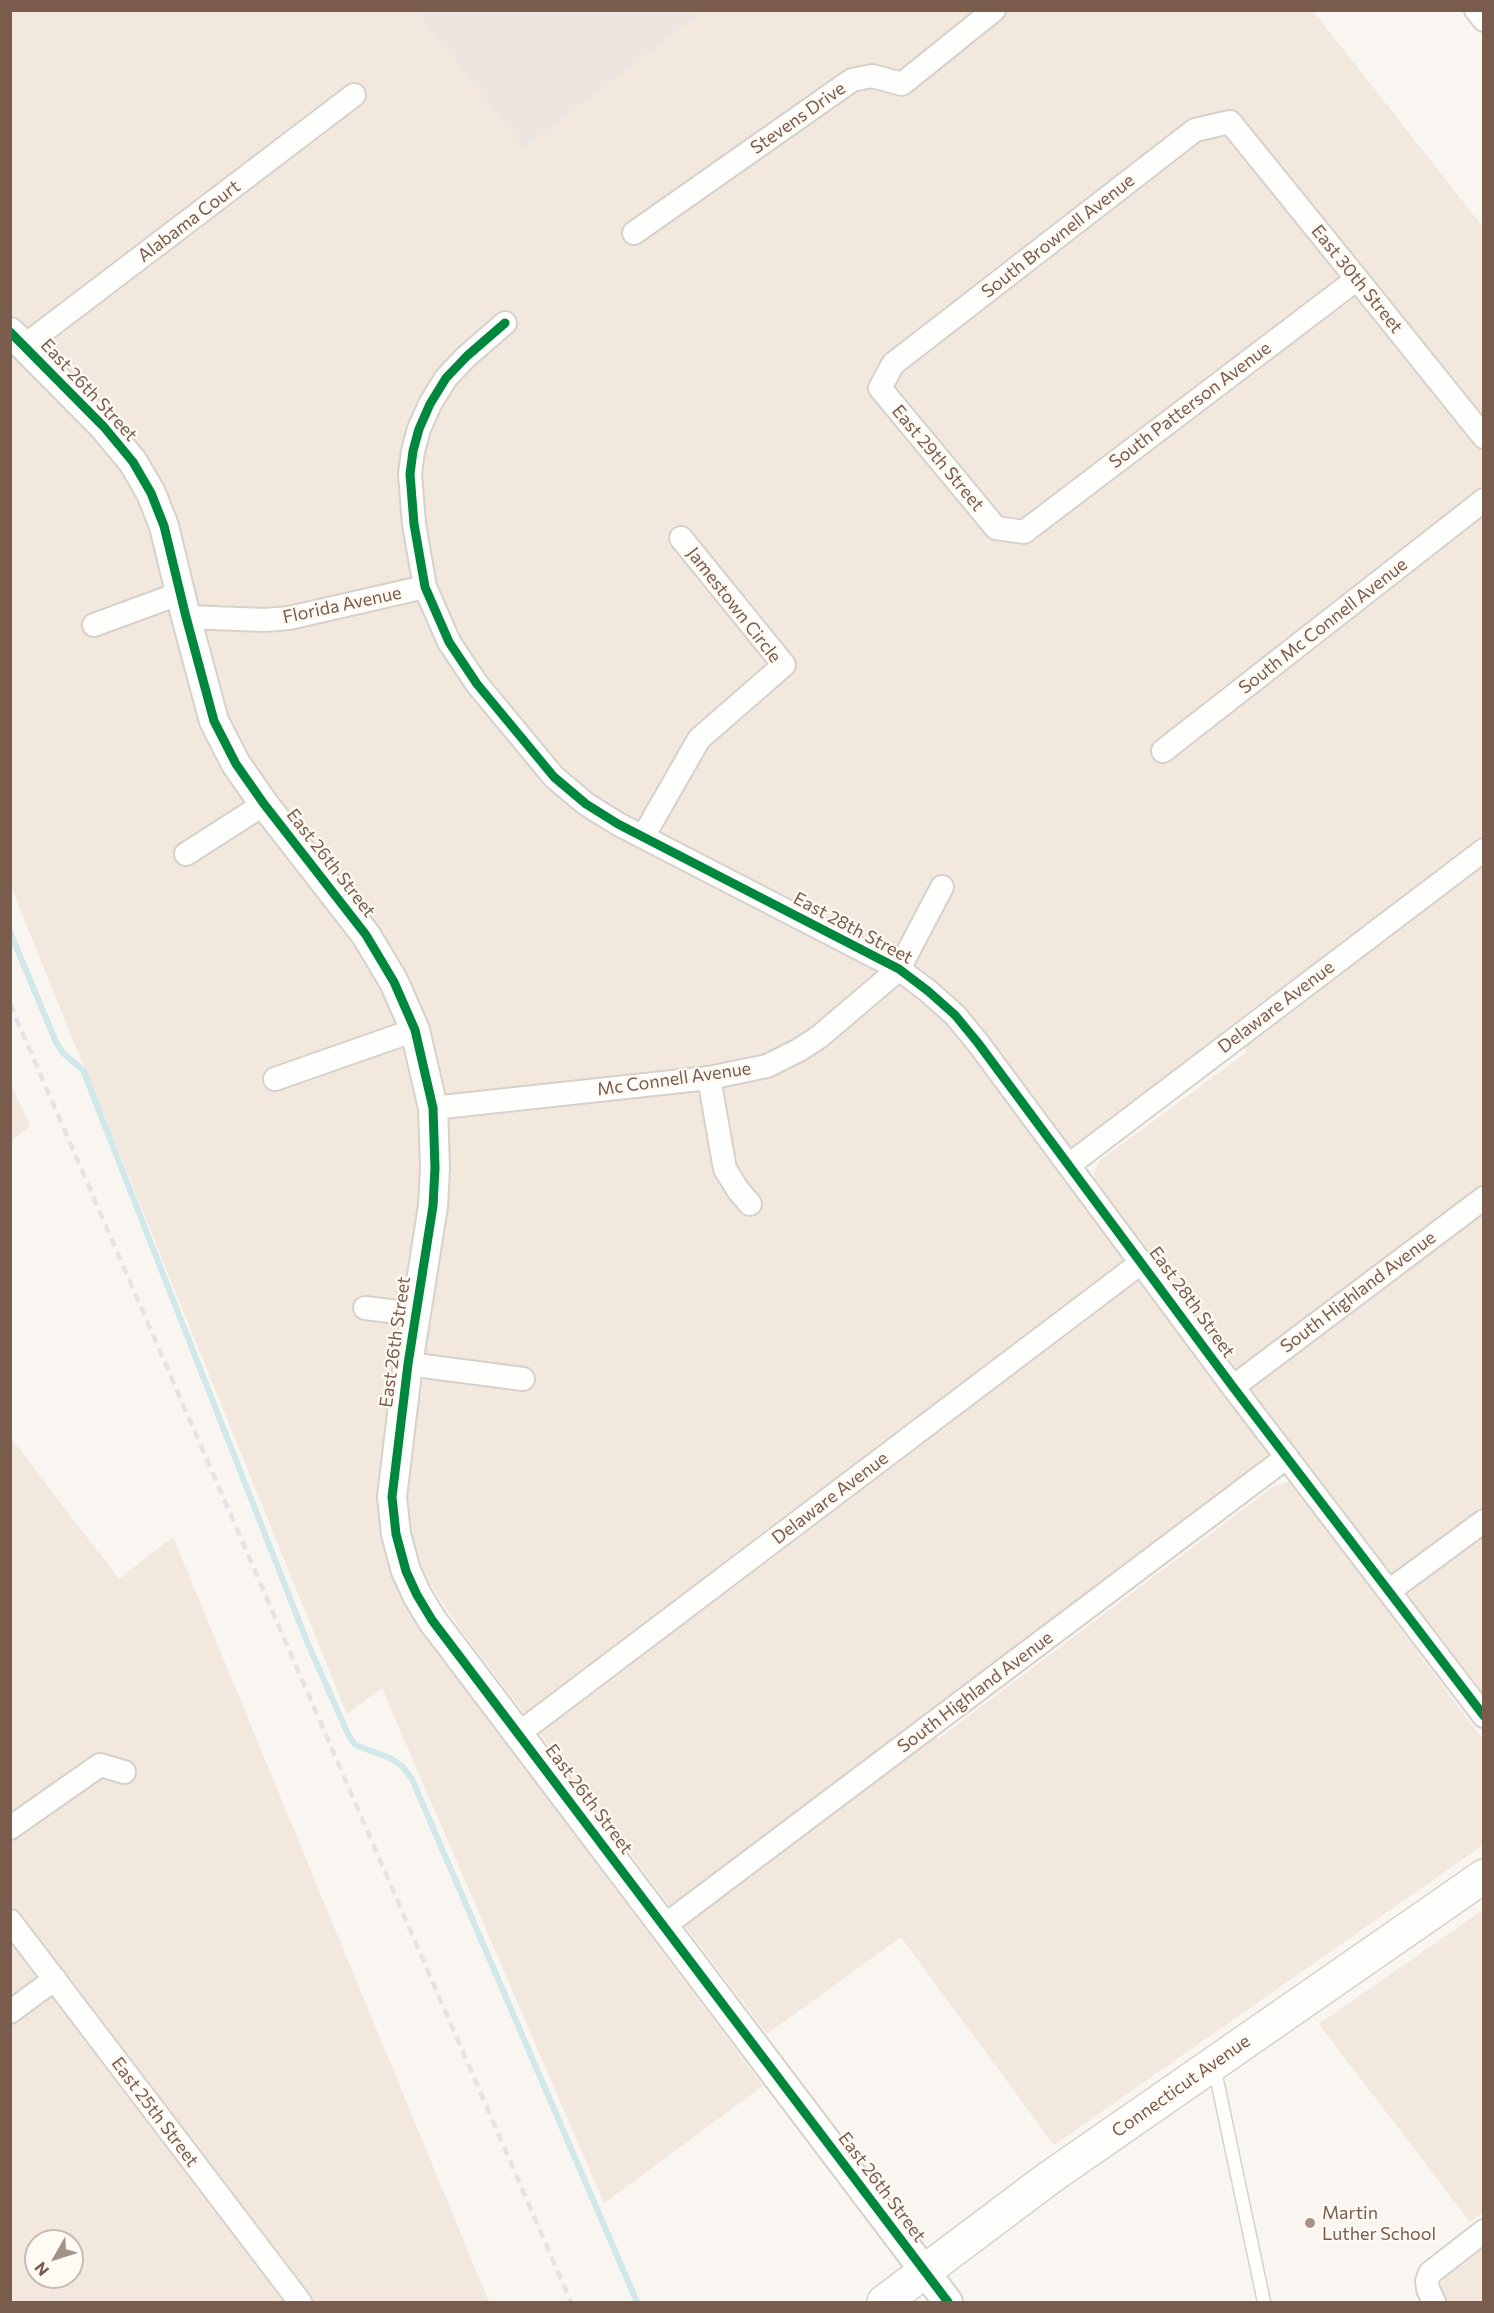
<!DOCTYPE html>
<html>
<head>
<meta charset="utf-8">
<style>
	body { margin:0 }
	#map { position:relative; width:1494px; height:2313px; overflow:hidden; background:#f9f5f0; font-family:Commissioner,sans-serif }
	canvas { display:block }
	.frame { position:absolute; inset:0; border:12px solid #7a5c4d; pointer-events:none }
	.north { position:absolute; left:24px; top:2229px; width:60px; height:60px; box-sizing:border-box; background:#fffaf3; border:2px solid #cabbb1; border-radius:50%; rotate:231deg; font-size:16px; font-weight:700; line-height:24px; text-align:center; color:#7a5c4d }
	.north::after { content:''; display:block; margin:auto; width:21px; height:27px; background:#a69286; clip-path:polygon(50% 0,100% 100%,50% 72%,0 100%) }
</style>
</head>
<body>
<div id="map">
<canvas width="1494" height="2313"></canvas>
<div class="frame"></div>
<div class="north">N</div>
</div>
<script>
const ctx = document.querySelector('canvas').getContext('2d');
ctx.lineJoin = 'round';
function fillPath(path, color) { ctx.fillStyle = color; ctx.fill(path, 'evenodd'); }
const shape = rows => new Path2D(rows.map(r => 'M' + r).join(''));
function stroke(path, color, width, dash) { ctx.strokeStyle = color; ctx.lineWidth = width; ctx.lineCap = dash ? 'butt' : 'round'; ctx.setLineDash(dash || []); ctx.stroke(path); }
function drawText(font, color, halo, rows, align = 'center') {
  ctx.font = font + ' Commissioner,sans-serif'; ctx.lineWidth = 4.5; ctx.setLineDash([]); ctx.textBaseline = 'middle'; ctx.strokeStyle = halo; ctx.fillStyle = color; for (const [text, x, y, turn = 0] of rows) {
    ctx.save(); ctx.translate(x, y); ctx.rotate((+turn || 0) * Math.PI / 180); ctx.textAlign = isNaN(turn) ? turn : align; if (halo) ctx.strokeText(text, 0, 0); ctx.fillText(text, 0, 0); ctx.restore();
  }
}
const residential = shape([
	[11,11,415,11,524,149,704,11,1313,11,1483,227,1483,1699,1097,1184,1094,1174,1099,1161,1247,1052,1232,1030,1054,1164,1264,1445,1268,1454,1266,1461,923,1717,938,1739,1274,1486,1288,1482,1294,1485,1483,1740,1483,1845,1054,2145,901,1937,767,2034,461,1630,433,1589,419,1563,408,1532,405,1506,407,1482,447,1193,450,1158,448,1130,428,1032,231,736,204,661,195,590,173,509,135,442,106,406,85,386,11,320],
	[10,355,77,413,134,487,160,550,192,695,204,728,350,935,373,975,390,1011,411,1069,418,1102,421,1193,384,1447,409,1607,435,1649,763,2086,604,2203,382,1688,347,1714,11,887],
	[10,1082,30,1126,11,1141,10,1141],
	[10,1437,119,1579,173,1537,489,2302,11,2302],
	[36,2241,72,2241,72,2277,36,2277],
	[1483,1910,1484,2212,1470,2222,1319,2024],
	[1483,2243,1483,2302,1447,2302,1440,2291,1444,2275]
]);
const industrial = shape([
	[415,11,704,11,524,149]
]);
const stream = shape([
	[10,932,56,1042,63,1053,83,1070,308,1644,348,1734,355,1745,390,1758,402,1766,412,1779,637,2302]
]);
const service = shape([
	[1214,2066,1264,2302]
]);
const minor = shape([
	[1476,10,1484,20],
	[634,233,852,80,872,76,902,84,994,10],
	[1357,279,1024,532,996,528,880,388,893,364,1195,130,1230,122,1357,279,1484,437],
	[505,323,467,356,446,378,430,404,419,429,413,451,410,474,414,524,425,587,449,642,477,684,554,777,586,804,618,824,899,969,928,991,955,1015,978,1043,1233,1387,1484,1716],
	[24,346,354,95],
	[186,617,265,620,289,618,425,587],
	[94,625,181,593],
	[1163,751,1484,500],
	[643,837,699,739,784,665,681,538],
	[186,854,264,804],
	[709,1078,725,1169,738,1190,750,1204],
	[275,1079,415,1030],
	[433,1108,709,1078,767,1066,799,1050,819,1037,899,969,942,887],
	[1069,1165,1484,850],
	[365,1308,415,1314],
	[408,1364,523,1379],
	[1233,1387,1484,1198],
	[1389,1591,1484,1521],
	[518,1734,1142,1262],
	[10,1828,100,1765,124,1772],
	[10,1921,300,2302],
	[664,1926,1287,1457],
	[10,2012,55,1979],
	[1434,2302,1428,2289,1427,2281,1430,2273,1484,2231]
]);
const tertiary = shape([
	[10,332,104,427,133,462,151,493,164,526,186,617,214,721,236,764,264,804,366,935,394,982,415,1030,433,1108,435,1168,433,1206,408,1364,392,1497,396,1534,406,1571,417,1595,432,1620,948,2302]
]);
const secondary = shape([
	[884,2302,1049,2178,1484,1876]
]);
const rail = shape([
	[10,1004,571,2302]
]);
const cycleway = shape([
	[505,323,467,356,446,378,430,404,419,429,413,451,410,474,414,524,425,587,449,642,477,684,554,777,586,804,618,824,899,969,928,991,955,1015,978,1043,1233,1387,1484,1716],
	[10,332,104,427,133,462,151,493,164,526,186,617,214,721,236,764,264,804,366,935,394,982,415,1030,433,1108,435,1168,433,1206,408,1364,392,1497,396,1534,406,1571,417,1595,432,1620,948,2302]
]);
const markers = [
	[1310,2223,6,"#a69286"]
];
const streetNames = [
	["Stevens Drive",798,118,-35],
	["Alabama Court",189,221,-37],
	["South Brownell Avenue",1058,236,-38],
	["East 30th Street",1357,279,51],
	["East 26th Street",89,390,47],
	["South Patterson Avenue",1190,405,-37],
	["East 29th Street",938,458,50],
	["Florida Avenue",342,605,-12],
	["Jamestown Circle",734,605,52],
	["South Mc Connell Avenue",1323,626,-38],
	["East 26th Street",331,863,52],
	["East 28th Street",853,928,28],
	["Delaware Avenue",1276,1007,-37],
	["Mc Connell Avenue",674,1079,-8],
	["South Highland Avenue",1358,1292,-37],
	["East 28th Street",1192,1302,54],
	["East 26th Street",395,1342,-82],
	["Delaware Avenue",830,1498,-37],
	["South Highland Avenue",975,1692,-37],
	["East 26th Street",589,1799,53],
	["Connecticut Avenue",1181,2086,-35],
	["East 25th Street",155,2112,53],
	["East 26th Street",882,2187,53]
];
const poiNames = [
	["Martin",1322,2213],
	["Luther School",1322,2234]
];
fillPath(residential, '#f2e8de');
fillPath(industrial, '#ede5e0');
stroke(stream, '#d0e8ea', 6);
stroke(service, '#d7d1cb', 15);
stroke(minor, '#d7d1cb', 26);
stroke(tertiary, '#d7d1cb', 32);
stroke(secondary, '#d9d2cb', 36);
stroke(service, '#fefefd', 12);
stroke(minor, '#fefefd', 22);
stroke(tertiary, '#fefefd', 28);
stroke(secondary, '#fefefd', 33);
stroke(rail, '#e6e3e7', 4.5, [9, 6]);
stroke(cycleway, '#00873e', 9);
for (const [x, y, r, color] of markers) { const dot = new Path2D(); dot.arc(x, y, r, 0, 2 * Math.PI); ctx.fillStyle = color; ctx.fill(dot); stroke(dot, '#fffaf3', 2); }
drawText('18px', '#7a5c4d', '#fffaf3', streetNames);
drawText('18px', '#7a5c4d', '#fffaf3', poiNames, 'left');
</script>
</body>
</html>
